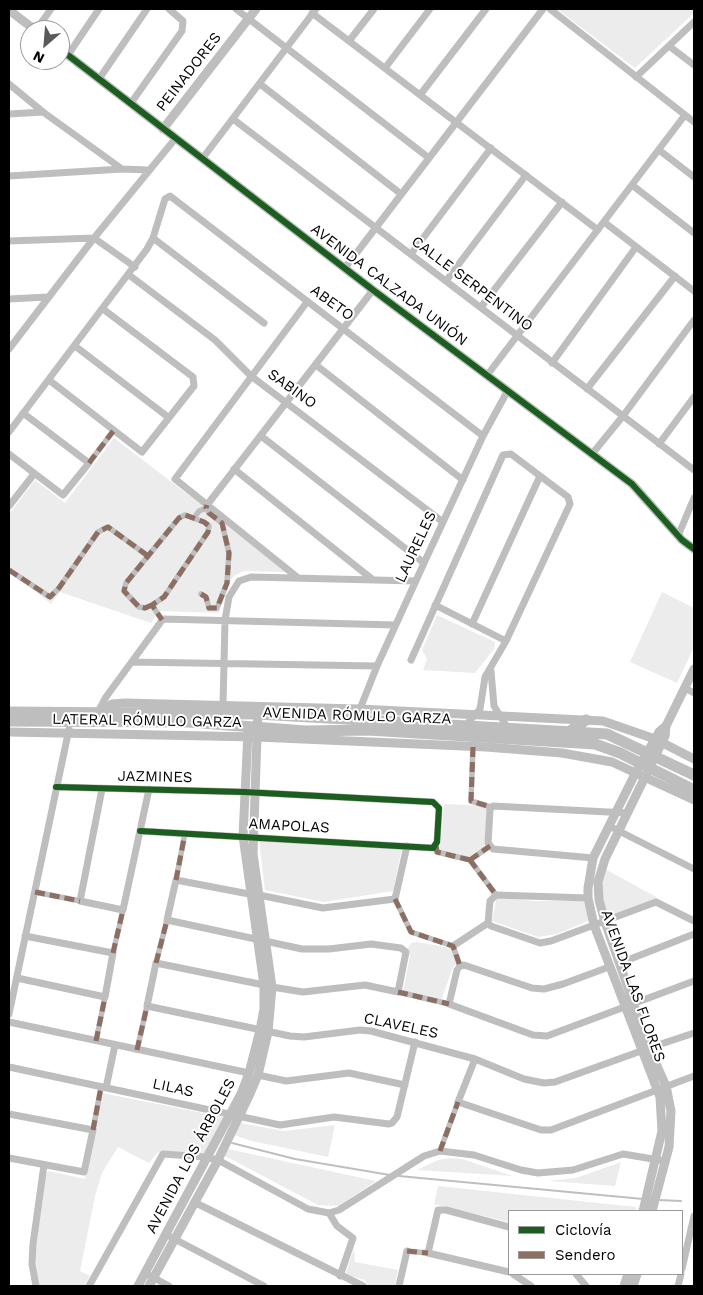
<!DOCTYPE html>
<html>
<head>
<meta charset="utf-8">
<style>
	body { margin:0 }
	#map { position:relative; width:703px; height:1295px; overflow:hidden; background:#fff; font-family:"Work Sans",sans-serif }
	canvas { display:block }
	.frame { position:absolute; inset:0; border:10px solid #000; pointer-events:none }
	.legend { position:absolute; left:508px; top:1210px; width:175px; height:65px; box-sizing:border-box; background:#fff; border:1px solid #999; margin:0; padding:6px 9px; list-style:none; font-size:15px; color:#000 }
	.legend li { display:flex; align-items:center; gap:10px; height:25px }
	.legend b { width:25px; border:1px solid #999 }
	.north { position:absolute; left:20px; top:20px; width:50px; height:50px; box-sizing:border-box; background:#fff; border:1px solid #999; border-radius:50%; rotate:207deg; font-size:14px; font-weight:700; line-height:20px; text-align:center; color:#000 }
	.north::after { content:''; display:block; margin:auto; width:18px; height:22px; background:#595959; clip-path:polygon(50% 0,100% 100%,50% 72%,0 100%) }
</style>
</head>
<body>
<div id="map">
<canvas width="703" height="1295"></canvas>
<div class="frame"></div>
<ul class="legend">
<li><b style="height:6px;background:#1b5e20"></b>Ciclovía</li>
<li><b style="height:6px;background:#8d6e63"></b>Sendero</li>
</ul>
<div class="north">N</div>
</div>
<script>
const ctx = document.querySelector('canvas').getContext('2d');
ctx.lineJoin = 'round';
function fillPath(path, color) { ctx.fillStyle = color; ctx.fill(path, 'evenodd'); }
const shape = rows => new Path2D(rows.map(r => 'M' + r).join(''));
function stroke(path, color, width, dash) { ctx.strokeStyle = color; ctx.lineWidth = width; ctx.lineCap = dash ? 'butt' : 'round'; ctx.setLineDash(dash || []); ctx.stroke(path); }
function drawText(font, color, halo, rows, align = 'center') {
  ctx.font = font + ' "Work Sans",sans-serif'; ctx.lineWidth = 4; ctx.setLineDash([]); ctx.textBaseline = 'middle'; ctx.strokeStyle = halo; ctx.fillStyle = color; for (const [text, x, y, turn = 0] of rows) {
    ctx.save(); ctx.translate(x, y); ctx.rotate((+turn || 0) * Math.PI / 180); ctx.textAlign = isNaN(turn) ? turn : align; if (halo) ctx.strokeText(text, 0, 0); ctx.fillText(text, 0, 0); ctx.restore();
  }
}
const green = shape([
	[557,9,694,9,694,13,635,68],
	[114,438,284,568,286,572,244,571,234,576,224,589,219,613,159,611,151,623,60,592,51,604,9,571,9,514,35,480,65,503],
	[662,592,694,608,694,647,677,683,630,662],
	[437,615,495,642,494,649,475,673,423,670,427,659,422,650],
	[444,804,488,806,484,848,468,858,437,851,440,845],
	[259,840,402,847,393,891,324,902,265,890],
	[605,869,658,898,608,916,603,905,602,883],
	[497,896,533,901,584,901,590,920,557,934,538,937,492,921],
	[417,942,451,948,458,963,453,967,441,1001,403,992,410,955,408,948,411,943],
	[102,1093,223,1117,224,1120,204,1155,162,1152,157,1153,149,1163,118,1147,102,1173,95,1196,80,1271,90,1276,84,1286,38,1286,35,1252,46,1173,49,1171,85,1179],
	[240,1123,284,1131,335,1125,328,1157,252,1141,234,1135],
	[228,1149,376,1181,339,1206,318,1205,225,1156],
	[450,1158,462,1159,513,1176,417,1170,438,1160],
	[621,1162,615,1186,548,1181,576,1178],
	[438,1186,636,1207,635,1211,509,1211,509,1222,434,1204],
	[354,1248,355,1262,398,1270,395,1286,368,1286,365,1280,345,1275]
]);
const stream = shape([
	[232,1143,295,1159,390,1175],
	[399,1176,643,1199],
	[658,1200,681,1201]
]);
const pedestrian = shape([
	[89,463,114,430],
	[194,518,199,511,206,508],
	[9,570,50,597,59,588,98,532,108,527,148,556],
	[201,594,206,597,209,608,217,608,227,583,229,553,222,523,209,513,206,508,207,505],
	[152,605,145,608,139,607,124,591,126,583,179,518,185,515,204,522,209,526,208,532,164,597,152,605,162,620],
	[473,747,471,801,491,807],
	[436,846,437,852,470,860],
	[470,860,496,895],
	[470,860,490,846],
	[176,880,185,833],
	[35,892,80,901],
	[395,899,411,932,453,946,460,966],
	[113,953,123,910],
	[156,963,167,920],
	[398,992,449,1004],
	[96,1041,105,997],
	[137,1050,147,1006],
	[93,1130,101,1087],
	[440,1151,458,1102],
	[407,1251,428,1253]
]);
const minor = shape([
	[236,9,429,158],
	[550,9,694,122],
	[312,13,598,230],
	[36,30,51,9],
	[349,41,374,9],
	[669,46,694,65],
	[68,55,99,9],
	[385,68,430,9],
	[636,77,694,22],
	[99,79,147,9],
	[9,84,43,112,122,169],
	[260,84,401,194],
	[420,95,486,9],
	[131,103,182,31,183,21,169,9],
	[9,114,43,112],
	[233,119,694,470],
	[659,150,694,177],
	[202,159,316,9],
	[9,176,122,169,148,170],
	[632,185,694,233],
	[604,222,694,291],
	[153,238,264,323],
	[9,241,94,238,135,267],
	[411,254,491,148],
	[345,268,543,9],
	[129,275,215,340,251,376,443,522],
	[446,281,526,175],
	[9,299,48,297],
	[481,307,562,202],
	[75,346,168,417],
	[9,349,94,238,175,139],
	[552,363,636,247],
	[316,365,463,480],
	[488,374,685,115],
	[49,380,142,452,194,386,193,377,103,309],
	[587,389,675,276],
	[9,432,147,249,153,238,165,199,170,196,483,436],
	[261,436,424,563],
	[659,444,694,397],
	[9,454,63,495,89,463,23,413],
	[592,454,623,416,694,320],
	[234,469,372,579],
	[207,505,373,290],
	[9,506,34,474],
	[678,536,694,498],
	[297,577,175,479,307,302],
	[435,605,506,641],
	[472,624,540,476],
	[411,660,503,455,511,454,568,497,570,504,506,641,485,677,480,709,465,726],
	[132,662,377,666],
	[491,671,494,706,507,727],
	[685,688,694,693],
	[223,706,225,620,229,597,239,581,251,577,416,581],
	[98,712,106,697,163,619,395,625],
	[356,719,377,666,424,563,483,436,508,390],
	[56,787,244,792,433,802,439,808,437,842,433,848,140,831],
	[102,789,80,901,123,910,149,789],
	[609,826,694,869],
	[593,858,493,849,488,843,490,809,493,806,627,813],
	[249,894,176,880,167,920,302,949,329,949,371,944,401,948,406,952,398,992,365,985,303,992,272,987],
	[259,895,323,908,395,899,407,846],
	[488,923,491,926,540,943,551,941,656,902,694,921],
	[488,923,490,901,496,895,588,898],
	[453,946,488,923],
	[620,963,694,934],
	[609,967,563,984,544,989,532,988,464,965,460,966,457,970,449,1004,533,1035,547,1036,694,981],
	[17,978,105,997,113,953,25,936],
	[264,985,156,963,147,1006,290,1036,304,1037,360,1030,371,1031,475,1059,524,1079,544,1083,555,1082,641,1051],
	[9,1014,69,729],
	[9,1022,249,1073],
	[649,1048,694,1033],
	[475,1059,458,1102,541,1130,551,1130,694,1076],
	[9,1067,280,1125,334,1117,389,1124,392,1123,397,1117,415,1042],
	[258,1075,286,1081,349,1073,405,1085],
	[106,1088,115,1045],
	[9,1114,93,1130,84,1172,9,1158],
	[194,1202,363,1286],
	[329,1213,337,1226,353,1238,340,1276],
	[509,1227,446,1210,438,1210,428,1253,509,1272],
	[165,1234,264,1286],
	[682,1269,694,1216],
	[145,1273,169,1286],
	[513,1274,531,1286],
	[576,1274,586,1286],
	[36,1286,32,1264,33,1244,44,1165],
	[89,1286,163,1154,205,1157,218,1160,308,1209,329,1213,339,1210,424,1156,440,1151,474,1155,521,1170,538,1173,573,1170,623,1154,665,1161],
	[399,1286,407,1251],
	[678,1286,681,1274]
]);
const tertiary = shape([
	[9,10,35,30],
	[60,49,373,290,632,484,682,540,694,549],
	[163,129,256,9],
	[100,712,112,704,125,703,359,709,603,721,655,739,694,759],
	[9,732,257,737,486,747,562,753,612,762,694,800],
	[643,1211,662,1131,660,1097,594,925,588,898,588,888,593,858,636,772,659,732,666,726,694,669],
	[652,1211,669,1147,671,1111,666,1086,649,1048,605,922,599,900,598,882,605,859,665,736,666,726],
	[138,1286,241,1094,249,1073,260,1030,264,1009,264,985,243,836,248,732],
	[149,1286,218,1160,249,1096,258,1075,268,1032,272,987,253,854,258,707],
	[624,1286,628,1274],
	[633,1286,637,1274]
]);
const primary = shape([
	[9,712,258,714,607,734,694,775],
	[9,721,189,722,305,731,368,730,595,744,620,753,694,790],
	[570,731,586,720]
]);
const quiet = shape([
	[89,463,114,430],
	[9,570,50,597,59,588,98,532,108,527,148,556],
	[201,594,206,597,209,608,217,608,227,583,229,553,222,523,209,513,206,508,207,505],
	[152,605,145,608,139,607,124,591,126,583,179,518,185,515,204,522,209,526,208,532,164,597,152,605,162,620],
	[473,747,471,801,491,807],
	[436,846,437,852,470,860],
	[470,860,496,895],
	[470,860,490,846],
	[176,880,185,833],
	[35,892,80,901],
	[395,899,411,932,453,946,460,966],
	[113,953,123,910],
	[156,963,167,920],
	[398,992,449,1004],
	[96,1041,105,997],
	[137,1050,147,1006],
	[93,1130,101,1087],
	[440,1151,458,1102],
	[407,1251,428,1253]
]);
const cycleway = shape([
	[60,49,373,290,632,484,682,540,694,549],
	[56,787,244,792,433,802,439,808,437,842,433,848,140,831]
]);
const streetNames = [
	["PEINADORES",189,72,-52],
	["CALLE SERPENTINO",472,284,37],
	["AVENIDA CALZADA UNIÓN",389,285,37],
	["ABETO",332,303,36],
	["SABINO",292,389,36],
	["LAURELES",416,547,-65],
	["AVENIDA RÓMULO GARZA",357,716,2],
	["LATERAL RÓMULO GARZA",147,721,1],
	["JAZMINES",155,777,1],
	["AMAPOLAS",289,826,3],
	["AVENIDA LAS FLORES",633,986,70],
	["CLAVELES",401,1026,12],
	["LILAS",173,1088,12],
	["AVENIDA LOS ÁRBOLES",191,1156,-62]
];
fillPath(green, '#ececec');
stroke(stream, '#bfbfbf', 2);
stroke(pedestrian, '#bebebe', 5.5);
stroke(minor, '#bebebe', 7);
stroke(tertiary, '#bebebe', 9);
stroke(primary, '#bebebe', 11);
stroke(quiet, '#8d6e63', 5, [10, 5]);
stroke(cycleway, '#1b5e20', 6);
drawText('15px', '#000', '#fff', streetNames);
</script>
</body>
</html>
